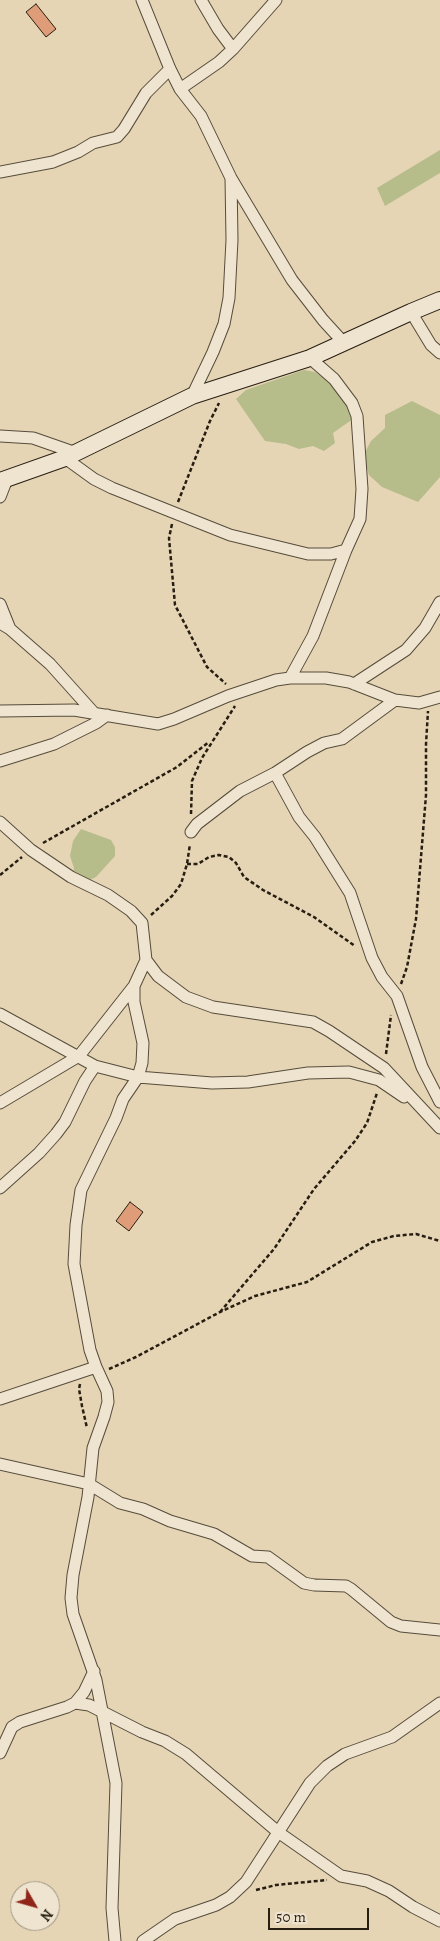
<!DOCTYPE html>
<html>
<head>
<meta charset="utf-8">
<style>
	body { margin:0 }
	#map { position:relative; width:440px; height:1941px; overflow:hidden; background:#e5d5b5; font-family:Alegreya,serif }
	canvas { display:block }
	.north { position:absolute; left:10px; top:1881px; width:50px; height:50px; box-sizing:border-box; background:#eee4cf; border:1px solid #9e9583; border-radius:50%; rotate:128deg; font-size:14px; font-weight:700; line-height:20px; text-align:center; color:#271e12 }
	.north::after { content:''; display:block; margin:auto; width:18px; height:22px; background:#8f2418; clip-path:polygon(50% 0,100% 100%,50% 72%,0 100%) }
	.scale { position:absolute; left:268px; top:1908px; width:101px; height:22px; box-sizing:border-box; border:2px solid #271e12; border-top:0; padding-left:6px; font-size:15px; line-height:18px; white-space:nowrap; color:#271e12; -webkit-text-stroke:4px #eee4cf; paint-order:stroke }
</style>
</head>
<body>
<div id="map">
<canvas width="440" height="1941"></canvas>
<div class="north">N</div>
<div class="scale">50 m</div>
</div>
<script>
const ctx = document.querySelector('canvas').getContext('2d');
ctx.lineJoin = 'round';
function fillPath(path, color) { ctx.fillStyle = color; ctx.fill(path, 'evenodd'); }
const shape = rows => new Path2D(rows.map(r => 'M' + r).join(''));
function stroke(path, color, width, dash) { ctx.strokeStyle = color; ctx.lineWidth = width; ctx.lineCap = dash ? 'butt' : 'round'; ctx.setLineDash(dash || []); ctx.stroke(path); }
const green = shape([
	[440,150,440,173,385,206,377,188],
	[304,370,315,372,335,386,357,416,333,433,335,443,324,451,313,446,299,449,286,444,265,441,236,399,246,390],
	[412,401,440,415,440,477,418,502,382,487,369,475,363,456,371,441,385,428,385,415],
	[81,829,111,840,115,847,115,856,96,877,86,882,73,875,74,868,70,856,73,841]
]);
const building = shape([
	[36,4,56,29,46,37,26,12,36,4],
	[130,1202,143,1212,129,1231,116,1221,130,1202]
]);
const path = shape([
	[178,502,210,421,219,403],
	[172,524,169,538,175,605,207,667,226,684],
	[191,814,192,781,202,758,235,706],
	[43,843,177,767,209,742],
	[187,864,198,864,209,857,219,855,229,857,236,863,244,877,263,890,314,917,355,946],
	[0,875,22,857],
	[151,915,172,896,181,884,187,864,190,844],
	[401,984,407,967,416,919,426,795,426,744,428,711],
	[386,1054,391,1015],
	[220,1312,274,1249,314,1189,355,1141,367,1123,377,1093],
	[109,1369,136,1357,220,1312,255,1296,307,1282,372,1242,394,1236,416,1234,440,1241],
	[80,1384,79,1389,82,1406,87,1428],
	[256,1890,276,1885,327,1880]
]);
const street = shape([
	[142,0,170,69,180,89,201,116,231,178,292,280,323,320,344,343],
	[201,0,218,29,233,49],
	[180,89,219,62,233,49,276,0],
	[0,172,53,162,78,152,93,143,117,137,124,129,146,93,170,69],
	[411,312,431,345,440,353],
	[192,396,213,352,224,324,229,298,232,240,231,178],
	[0,436,33,438,76,453],
	[65,458,94,479,112,488,230,535,308,554,331,554,346,550],
	[0,497,7,479],
	[0,604,10,629],
	[0,623,10,629,50,664,94,713],
	[290,678,313,636,346,550,360,519,362,489,357,416,352,403,334,379,310,358],
	[354,684,406,650,425,628,440,602],
	[0,711,74,710,158,724,174,719,228,696,276,680,290,678,326,678,349,682,395,700,419,703,440,697],
	[0,761,54,744,96,723,107,715],
	[275,773,307,752,324,743,342,739,395,700],
	[0,822,31,850,71,877,108,895,131,911,142,923,146,960,158,976,186,997,213,1007,313,1022,329,1031,384,1068,440,1128],
	[191,832,197,824,240,791,275,773,299,817,315,837,350,893,372,958,382,977,397,996,422,1067,440,1102],
	[0,1014,95,1066,138,1077,212,1083,248,1082,308,1073,349,1072,379,1080,404,1097],
	[0,1103,79,1056,134,986],
	[0,1188,39,1153,56,1134,65,1122,85,1081,95,1066],
	[0,1399,96,1367],
	[0,1464,89,1484,120,1503,143,1509,170,1521,214,1534,252,1556,268,1557,304,1583,314,1585,346,1586,351,1589,391,1622,401,1626,440,1630],
	[75,1703,89,1705,142,1732,165,1741,186,1754,278,1832,341,1876,367,1881,389,1891,413,1907,440,1921],
	[0,1753,12,1727,20,1722,67,1707,75,1703,84,1692,94,1671],
	[115,1941,112,1908,116,1783,96,1680,73,1614,71,1598,73,1575,88,1497,93,1448,104,1417,108,1402,107,1391,96,1367,90,1350,74,1264,76,1225,81,1190,116,1118,123,1099,138,1077,142,1063,143,1043,134,1002,134,986,146,960],
	[143,1941,175,1919,216,1905,230,1897,246,1882,310,1783,327,1766,345,1754,392,1737,440,1703]
]);
const secondary = shape([
	[0,481,65,458,192,396,310,358,411,312,440,300]
]);
fillPath(green, '#b7bc8b');
fillPath(building, '#de9c79');
stroke(building, '#271e12', 1);
stroke(street, '#564c3b', 13);
stroke(secondary, '#271e12', 18);
stroke(path, '#271e12', 2.5, [4, 2.5]);
stroke(street, '#eee4cf', 11);
stroke(secondary, '#eee4cf', 16);
</script>
</body>
</html>
